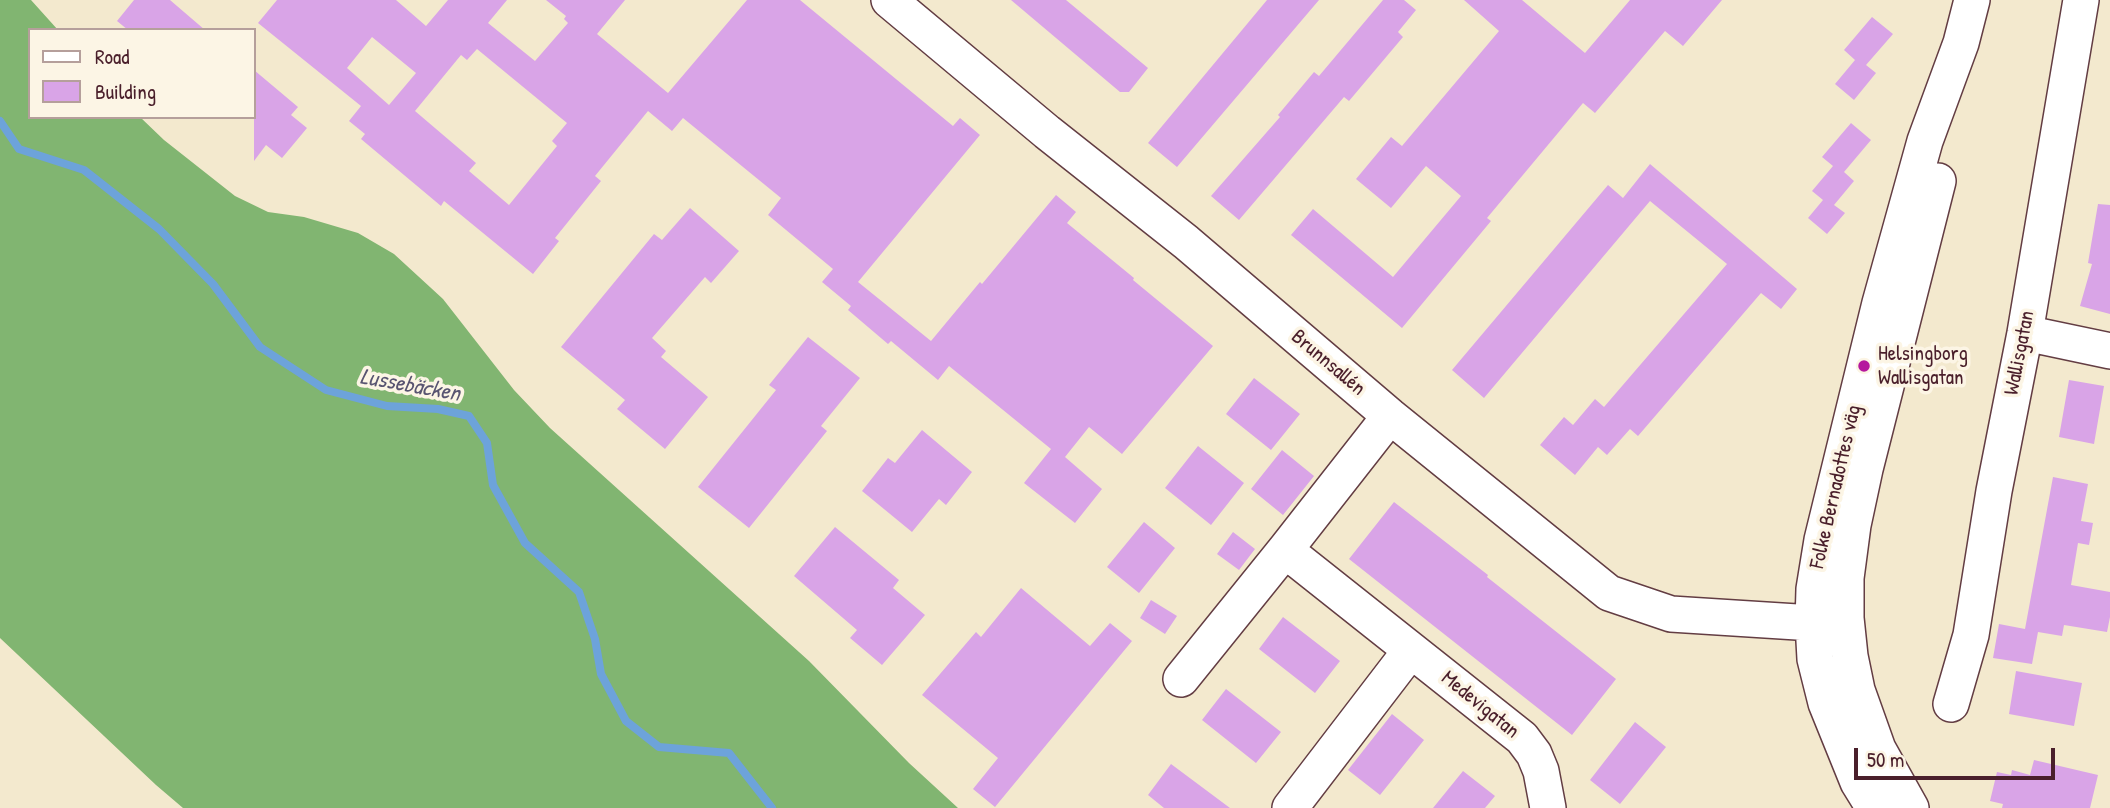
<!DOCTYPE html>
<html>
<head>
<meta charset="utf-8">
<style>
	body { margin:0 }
	#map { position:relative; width:2110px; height:808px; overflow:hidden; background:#f3e9ce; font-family:"Patrick Hand",sans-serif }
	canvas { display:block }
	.legend { position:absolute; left:28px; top:28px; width:228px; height:91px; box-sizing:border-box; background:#fcf5e5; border:2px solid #b59f9b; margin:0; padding:9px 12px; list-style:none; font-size:21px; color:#4a1f2b }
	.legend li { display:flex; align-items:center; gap:14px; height:35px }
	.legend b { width:35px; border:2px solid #b59f9b }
	.scale { position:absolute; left:1854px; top:748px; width:201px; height:32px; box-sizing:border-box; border:4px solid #4a1f2b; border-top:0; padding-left:9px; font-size:21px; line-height:24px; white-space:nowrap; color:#4a1f2b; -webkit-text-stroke:5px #fcf5e5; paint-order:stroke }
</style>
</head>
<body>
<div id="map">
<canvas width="2110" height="808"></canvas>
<ul class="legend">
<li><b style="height:9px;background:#fff"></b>Road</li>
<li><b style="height:19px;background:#d9a4e7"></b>Building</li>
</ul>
<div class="scale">50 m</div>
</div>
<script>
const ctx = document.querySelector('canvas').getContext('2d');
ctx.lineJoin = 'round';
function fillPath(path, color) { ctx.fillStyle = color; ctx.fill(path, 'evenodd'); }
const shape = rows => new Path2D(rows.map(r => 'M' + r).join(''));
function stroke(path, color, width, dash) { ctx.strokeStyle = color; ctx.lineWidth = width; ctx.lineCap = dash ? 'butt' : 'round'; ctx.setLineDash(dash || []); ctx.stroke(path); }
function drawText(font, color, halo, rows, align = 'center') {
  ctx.font = font + ' "Patrick Hand",sans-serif'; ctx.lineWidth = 7; ctx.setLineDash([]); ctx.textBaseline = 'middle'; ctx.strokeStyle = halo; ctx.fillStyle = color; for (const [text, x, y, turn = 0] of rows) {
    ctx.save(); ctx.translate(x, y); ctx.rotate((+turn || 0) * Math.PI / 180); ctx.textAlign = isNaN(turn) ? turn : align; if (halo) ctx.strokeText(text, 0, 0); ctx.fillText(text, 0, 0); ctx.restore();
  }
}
const forest = shape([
	[0,0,31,0,58,30,30,30,30,117,140,117,164,140,235,196,268,212,304,217,358,233,394,254,443,299,514,390,550,428,809,661,909,763,958,808,183,808,156,785,0,638]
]);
const stream = shape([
	[0,121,19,149,84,170,159,229,213,284,260,347,326,390,387,406,438,409,469,416,487,443,493,485,525,543,579,592,595,639,601,674,626,721,659,747,729,753,772,808]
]);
const building = shape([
	[134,0,170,0,205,30,128,30,117,21],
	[277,0,396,0,426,26,448,0,507,0,488,23,535,61,568,23,564,19,566,16,546,0,625,0,597,34,668,93,747,0,800,0,953,126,960,118,980,135,858,282,931,341,980,282,982,284,1056,195,1076,212,1067,223,1134,278,1133,280,1213,346,1122,454,1089,427,1065,457,1102,489,1075,523,1024,483,1051,449,949,366,938,380,891,341,888,344,848,310,851,306,822,282,833,269,768,215,781,198,683,118,672,131,648,111,595,176,601,181,555,238,559,241,533,274,444,201,441,206,361,139,365,134,349,121,361,106,258,23],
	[372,37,416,73,389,105,347,68],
	[477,49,567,123,552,141,557,146,509,205,469,171,476,163,415,111,461,55,467,60],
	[1011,0,1066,0,1148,68,1129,92,1120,92],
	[1267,0,1319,0,1177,167,1148,143],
	[1383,0,1404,0,1416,10,1398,32,1403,37,1349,101,1344,97,1239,220,1211,196,1280,117,1278,115,1314,72,1319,76],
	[1464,0,1522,0,1585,53,1630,0,1722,0,1683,46,1665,31,1595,113,1583,103,1487,218,1491,221,1402,328,1291,235,1313,209,1393,277,1461,196,1426,166,1391,208,1356,179,1391,137,1402,146,1499,31],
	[1872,17,1893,34,1866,65,1876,73,1854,100,1835,84,1855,60,1844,50],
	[254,70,298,107,291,115,307,128,282,158,266,145,254,161],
	[1851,123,1871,140,1844,172,1854,181,1834,205,1845,213,1827,234,1808,218,1823,200,1812,191,1833,166,1822,157],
	[1650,164,1797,289,1781,309,1761,293,1638,436,1630,429,1607,455,1598,447,1575,475,1540,445,1564,417,1573,425,1595,399,1604,407,1727,264,1650,201,1484,398,1452,370,1608,185,1623,198],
	[2098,204,2110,205,2110,314,2080,306,2092,264,2088,263],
	[690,208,739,251,711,283,705,277,652,338,666,351,661,357,708,397,665,449,617,409,625,400,561,347,654,234,662,240],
	[808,337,860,378,821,426,827,431,749,528,698,487,776,390,769,385],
	[1254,378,1300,414,1271,450,1226,414],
	[2069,380,2104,386,2094,444,2059,437],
	[922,430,972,472,946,505,939,499,912,532,862,491,888,458,895,463],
	[1198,446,1244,483,1211,525,1165,488],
	[1282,450,1314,476,1283,515,1251,489],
	[2053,477,2088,484,2081,521,2093,523,2089,545,2078,543,2071,585,2110,592,2110,617,2107,632,2064,625,2062,636,2038,632,2032,664,1993,658,1999,624,2025,629],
	[1394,502,1488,575,1487,577,1616,679,1572,735,1349,559],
	[1144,522,1175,548,1139,593,1107,567],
	[835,527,899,580,893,588,925,615,882,665,850,638,857,630,794,576],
	[1233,532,1255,549,1239,570,1217,554],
	[1021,588,1090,646,1110,623,1132,641,995,807,973,789,998,758,922,695,976,632,981,637],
	[1151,600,1177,616,1165,634,1140,618],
	[1283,617,1340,661,1315,693,1259,649],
	[2016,671,2082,683,2074,726,2009,714],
	[1226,689,1281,732,1256,763,1202,720],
	[1392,714,1424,740,1380,795,1348,770],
	[1635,722,1666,747,1620,804,1590,780],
	[2034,760,2098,775,2090,808,2002,808,2003,804,1990,801,1997,772,2011,775,2012,770,2030,775],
	[1171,764,1230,808,1164,808,1148,795],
	[1463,771,1495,796,1485,808,1433,808]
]);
const minor = shape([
	[889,0,1047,132,1186,242,1390,416,1609,593,1671,614,1813,623],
	[2025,333,2110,351],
	[1390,416,1285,550,1522,738,1534,754,1541,771,1548,808],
	[1181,679,1285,550],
	[1951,704,1971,635,1994,491,2025,333,2081,0],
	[1290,808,1411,650],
	[1874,808,1858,782,1826,703,1815,659,1813,623,1814,589,1822,540,1880,303,1925,141,1961,43,1972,0],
	[1911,808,1878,749,1857,690,1850,656,1846,618,1846,578,1853,525,1865,469,1938,181]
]);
const markers = [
	[1864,366,7,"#b5179e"]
];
const streetNames = [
	["Wallisgatan",2020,353,-79],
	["Brunnsallén",1328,363,40],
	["Folke Bernadottes väg",1836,487,-77],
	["Medevigatan",1480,705,39]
];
const poiNames = [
	["Helsingborg",1878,354],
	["Wallisgatan",1878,378]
];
const waterNames = [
	["Lussebäcken",410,386,10]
];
fillPath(forest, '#81b571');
stroke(stream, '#6da3da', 8);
fillPath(building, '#d9a4e7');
stroke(minor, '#633d43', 38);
stroke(minor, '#fff', 35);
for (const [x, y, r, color] of markers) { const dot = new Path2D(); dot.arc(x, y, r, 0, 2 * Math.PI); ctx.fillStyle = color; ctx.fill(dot); stroke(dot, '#fcf5e5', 2.5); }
drawText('21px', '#4a1f2b', '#fcf5e5', streetNames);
drawText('21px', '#4a1f2b', '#fcf5e5', poiNames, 'left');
drawText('italic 23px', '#585471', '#fcf5e5', waterNames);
</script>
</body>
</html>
